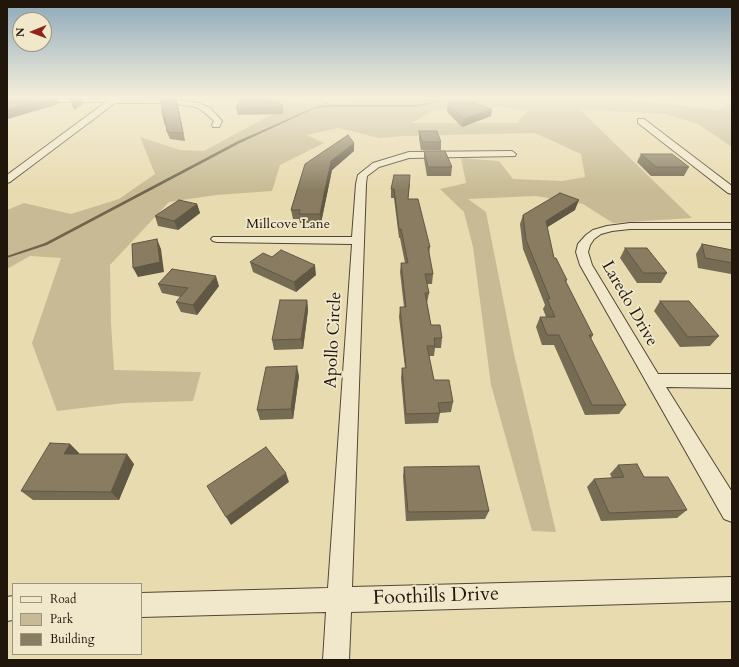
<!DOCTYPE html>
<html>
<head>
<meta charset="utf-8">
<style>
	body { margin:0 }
	#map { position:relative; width:739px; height:667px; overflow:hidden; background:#e9dbb0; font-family:Cardo,serif }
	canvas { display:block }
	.frame { position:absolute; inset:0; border:8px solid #20160c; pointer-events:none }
	.legend { position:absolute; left:12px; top:583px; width:130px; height:72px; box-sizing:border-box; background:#f1e8cc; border:1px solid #9d947f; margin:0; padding:5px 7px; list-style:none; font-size:12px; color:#20160c }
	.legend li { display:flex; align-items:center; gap:8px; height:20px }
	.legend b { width:20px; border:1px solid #9d947f }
	.north { position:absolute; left:12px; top:12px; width:40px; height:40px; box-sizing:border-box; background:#f1e8cc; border:1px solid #9d947f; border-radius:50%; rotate:269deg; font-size:11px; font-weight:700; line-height:16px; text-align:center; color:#20160c }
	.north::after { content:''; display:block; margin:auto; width:14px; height:18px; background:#8f2418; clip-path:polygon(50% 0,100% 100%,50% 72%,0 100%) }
</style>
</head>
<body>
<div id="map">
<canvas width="739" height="667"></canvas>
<div class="frame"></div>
<ul class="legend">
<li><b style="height:5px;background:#f1e8cc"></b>Road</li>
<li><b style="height:11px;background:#c7ba94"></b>Park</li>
<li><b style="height:11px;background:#897c61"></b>Building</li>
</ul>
<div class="north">N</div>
</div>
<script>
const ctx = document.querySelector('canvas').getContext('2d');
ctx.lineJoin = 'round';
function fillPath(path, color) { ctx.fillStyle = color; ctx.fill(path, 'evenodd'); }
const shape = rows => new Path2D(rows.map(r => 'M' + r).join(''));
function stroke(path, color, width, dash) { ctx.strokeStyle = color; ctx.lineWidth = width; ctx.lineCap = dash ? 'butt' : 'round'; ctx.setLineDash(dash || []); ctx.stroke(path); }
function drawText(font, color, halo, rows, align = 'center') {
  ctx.font = font + ' Cardo,serif'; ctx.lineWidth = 3.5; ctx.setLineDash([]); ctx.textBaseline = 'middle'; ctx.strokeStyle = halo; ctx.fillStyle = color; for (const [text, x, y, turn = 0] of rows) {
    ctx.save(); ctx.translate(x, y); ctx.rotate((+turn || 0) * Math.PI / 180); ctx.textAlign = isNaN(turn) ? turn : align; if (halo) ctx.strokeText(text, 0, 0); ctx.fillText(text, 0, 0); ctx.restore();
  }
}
const green = shape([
	[262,97,282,97,292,103,353,104,352,97,605,97,719,110,724,108,725,103,732,104,732,147,698,124,665,114,579,109,692,218,613,223,583,204,536,196,468,199,486,212,514,354,556,532,532,531,491,385,473,247,464,212,440,189,466,183,461,158,499,161,513,179,562,181,585,177,581,154,535,133,404,136,379,138,338,128,307,135,324,143,280,165,272,191,216,195,169,202,110,265,111,323,114,370,201,372,193,401,124,403,57,411,32,343,61,258,30,256,7,269,7,210,24,203,71,214,119,199,155,174,140,137,180,150,204,151,278,111],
	[502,107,528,111,519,119,519,123,412,123,434,110]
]);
const stream = shape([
	[444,97,448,97,431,104,414,107,332,107,319,108,313,109,240,143,47,245,7,258,7,256,45,243,238,141,311,109,319,106,332,105,414,105,430,103,444,97]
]);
const minor = shape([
	[113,97,169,99,198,103,210,108,222,121,219,127,213,127,212,125,214,121,204,112,196,107,169,103,115,103,10,182,7,183,7,175,106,102,56,102,7,109,7,105,56,98,113,97],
	[323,97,330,97,327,102,325,103,322,101,323,97],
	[638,119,644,119,732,186,732,194,728,193,638,123,638,119],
	[512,151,516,154,515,156,409,158,379,167,367,176,366,184,352,587,732,577,732,601,351,612,349,660,323,660,326,612,141,617,141,593,328,588,352,244,217,242,213,241,211,239,213,237,352,237,356,184,358,175,373,163,409,152,512,151],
	[630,223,732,223,732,229,630,229,612,231,601,234,594,239,590,245,588,252,592,265,658,374,732,374,732,388,666,387,732,492,732,522,724,519,580,265,576,252,578,244,586,235,593,230,607,226,630,223],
	[13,596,13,620,7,621,7,597,13,596]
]);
const wall = shape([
	[164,97,175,97,174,98,169,98,176,99,178,106,185,141,170,139,167,132,166,125,165,125,163,117],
	[448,103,492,109,491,116,462,127,447,112],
	[282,104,283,111,282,114,238,115,236,108],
	[419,131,441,142,441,150,421,150,419,139],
	[354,151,332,170,321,223,300,223,299,219,293,219,291,210,305,164],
	[424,151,452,167,451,176,427,176,424,159],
	[641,154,689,167,684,176,651,176,637,162],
	[410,184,408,199,430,247,429,254,433,274,432,284,427,284,429,293,427,303,431,325,442,338,441,348,435,348,434,356,429,356,434,380,453,402,451,412,440,413,438,423,405,424,401,378,402,368,405,368,399,317,400,307,404,307,400,272,401,263,405,263,400,238,399,238,394,198,391,198,391,189],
	[197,204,200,213,178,230,158,226,155,216],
	[575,210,547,227,554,258,567,280,566,282,593,335,591,339,626,405,619,414,585,415,554,345,542,345,536,327,540,317,546,317,543,309,545,305,523,249,520,224,523,215],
	[702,244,732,250,732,273,731,274,698,268,696,254],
	[625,248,667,273,661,283,637,283,620,258],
	[250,262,316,275,296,292,253,272],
	[158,284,219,286,197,315,181,312,176,302,181,297,162,293],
	[307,300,308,310,303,349,274,350,272,340],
	[660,301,719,336,710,346,680,347,654,311],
	[299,376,293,419,260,420,257,410],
	[70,444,79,453,78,454,134,464,119,500,33,500,21,491],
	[618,465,644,477,687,510,677,518,601,521,587,487,594,479,612,478,610,474],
	[404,467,489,511,485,519,406,521,403,476]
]);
const shadedWall = shape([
	[7,97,32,97,33,100,7,103],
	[34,97,50,97,35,100],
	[52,97,56,97,59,104,8,119,7,117,7,110],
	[79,97,81,97,83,104,74,110,71,103],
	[176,99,178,106,185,141,183,133],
	[282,104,283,111,282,114,281,107],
	[492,109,491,116,462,127,464,119],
	[163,117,165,117,168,125,165,125],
	[354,143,354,151,332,170,321,223,320,214,331,161],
	[579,200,575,210,543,230,546,221],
	[197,204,200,213,178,230,174,221],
	[157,239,161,249,164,272,138,277,133,268],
	[315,265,316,275,296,292,294,282],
	[216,276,219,286,197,315,193,305],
	[307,300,308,310,303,349,301,339],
	[297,366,299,376,293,419,291,409],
	[70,444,79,453,73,464,64,454],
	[127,454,134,464,119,500,111,492],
	[286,473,289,482,231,525,226,517]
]);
const building = shape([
	[48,97,52,97,7,110,7,102,48,97],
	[68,97,79,97,71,103,68,97],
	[160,97,165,97,163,99,169,98,176,99,183,133,167,132,165,117,163,117,160,97],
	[241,97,258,97,282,104,281,107,236,108,241,97],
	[463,101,474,103,492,109,464,119,448,105,450,105,448,103,463,101],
	[419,131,437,131,441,142,422,142,419,131],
	[348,135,354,143,331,161,320,214,299,214,300,210,291,210,305,164,348,135],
	[424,151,445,151,452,167,428,167,424,151],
	[641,154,672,154,689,167,656,167,641,154],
	[394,175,410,175,408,199,418,199,430,247,428,247,433,274,425,274,429,293,425,293,431,325,440,325,442,338,434,338,435,346,427,346,434,380,449,380,453,402,438,403,440,413,406,414,402,368,406,368,400,307,406,307,401,263,408,263,401,229,399,229,394,189,391,189,394,175],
	[560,193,579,200,546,221,554,258,556,258,567,280,565,280,593,335,589,335,626,405,592,405,559,335,547,335,540,317,555,317,547,299,550,299,526,240,523,215,560,193],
	[179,200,197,204,174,221,155,216,179,200],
	[157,239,160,262,133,268,132,244,157,239],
	[702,244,732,250,732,263,705,258,702,244],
	[625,248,647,248,667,273,643,273,625,248],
	[281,250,315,265,294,282,250,262,263,253,272,257,281,250],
	[172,269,216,276,193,305,176,302,188,288,158,284,172,269],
	[280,300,307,300,301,339,272,340,280,300],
	[660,301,689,301,719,336,688,337,660,301],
	[297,366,291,409,257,410,266,367,297,366],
	[50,443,70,444,64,454,127,454,111,492,21,491,50,443],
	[266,447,286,473,226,517,207,486,266,447],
	[637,464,644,477,668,477,687,510,609,513,594,479,624,477,618,465,637,464],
	[479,466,489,511,408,512,404,467,479,466]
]);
const farStreetnames = [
	["Millcove Lane",288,225]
];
const streetNames = [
	["Laredo Drive",629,304,60],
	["Apollo Circle",334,340,-87]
];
const nearStreetnames = [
	["Foothills Drive",436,597,-2]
];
fillPath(green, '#c7ba94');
fillPath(stream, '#70644d');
stroke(minor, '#524735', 2);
fillPath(minor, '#f1e8cc');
fillPath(wall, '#766b53');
fillPath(shadedWall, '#605744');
fillPath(building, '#897c61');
stroke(building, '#605744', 1);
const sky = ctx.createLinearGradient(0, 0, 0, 191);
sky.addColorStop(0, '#8da9bb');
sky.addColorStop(0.51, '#f5efdb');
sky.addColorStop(1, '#f5efdb00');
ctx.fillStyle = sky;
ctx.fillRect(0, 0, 739, 191);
drawText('14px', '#20160c', '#f1e8cc', farStreetnames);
drawText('17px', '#20160c', '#f1e8cc', streetNames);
drawText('20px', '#20160c', '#f1e8cc', nearStreetnames);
</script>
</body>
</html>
